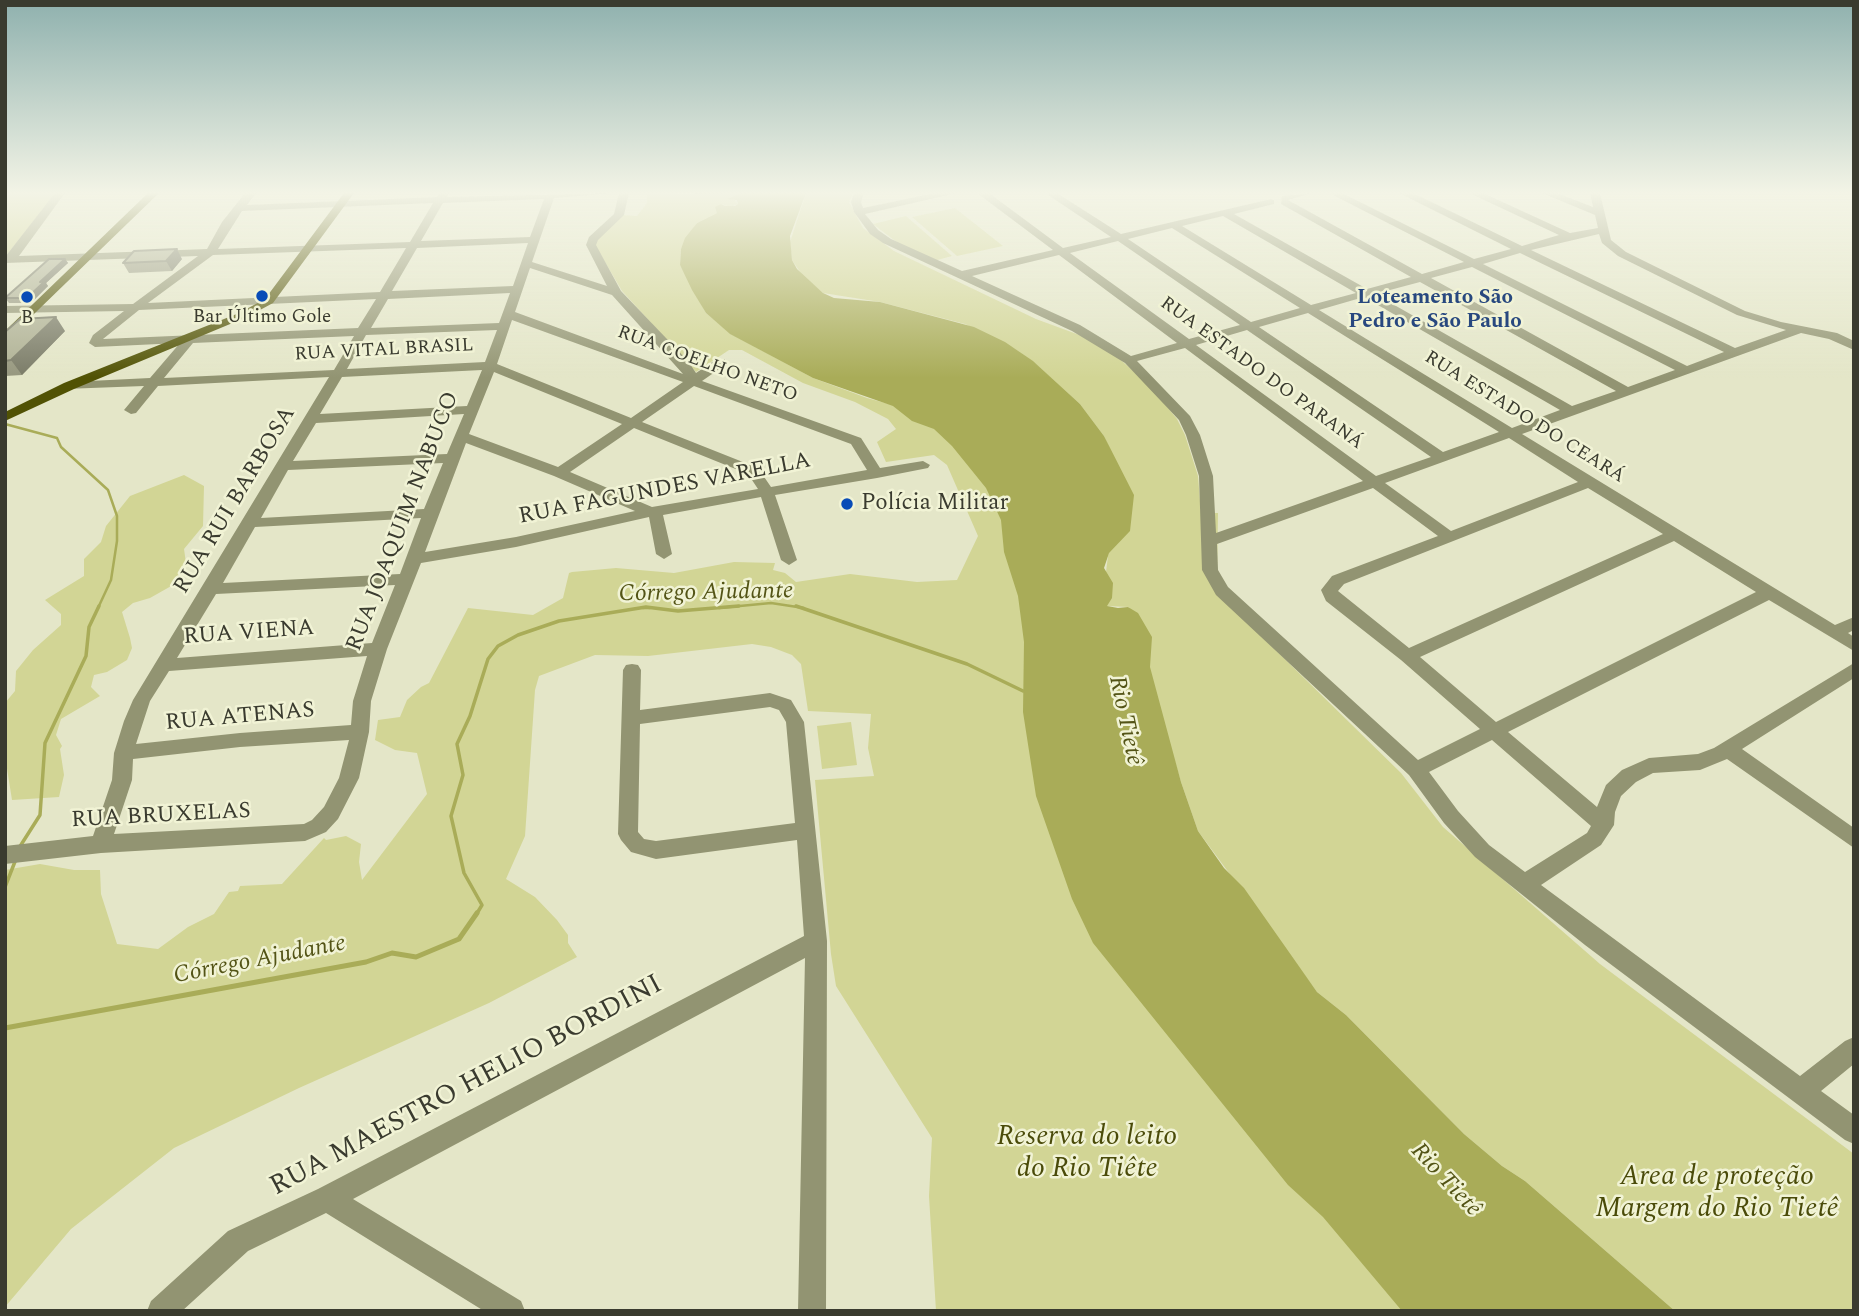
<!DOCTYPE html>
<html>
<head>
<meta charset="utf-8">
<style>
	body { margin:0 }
	#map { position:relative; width:1859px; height:1316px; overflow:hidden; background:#e4e6c8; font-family:Spectral,serif }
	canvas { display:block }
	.frame { position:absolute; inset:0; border:7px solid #3a3b2f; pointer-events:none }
</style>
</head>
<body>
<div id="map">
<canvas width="1859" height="1316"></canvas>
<div class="frame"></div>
</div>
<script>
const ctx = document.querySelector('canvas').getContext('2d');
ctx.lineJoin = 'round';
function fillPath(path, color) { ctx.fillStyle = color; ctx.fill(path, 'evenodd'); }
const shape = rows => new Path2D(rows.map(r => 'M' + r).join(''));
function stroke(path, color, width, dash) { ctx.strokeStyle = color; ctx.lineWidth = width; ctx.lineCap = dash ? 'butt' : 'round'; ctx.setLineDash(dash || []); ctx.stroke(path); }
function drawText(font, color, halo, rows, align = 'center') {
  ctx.font = font + ' Spectral,serif'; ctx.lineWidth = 5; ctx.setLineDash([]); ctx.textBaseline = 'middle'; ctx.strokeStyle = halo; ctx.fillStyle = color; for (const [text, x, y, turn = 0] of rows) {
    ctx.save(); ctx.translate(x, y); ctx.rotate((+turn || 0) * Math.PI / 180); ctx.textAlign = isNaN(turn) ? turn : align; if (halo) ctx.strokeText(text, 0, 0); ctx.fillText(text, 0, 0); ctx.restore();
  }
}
const green = shape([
	[14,193,56,193,5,257,5,196],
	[742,193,734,199,738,204,730,207,721,204,717,213,697,223,681,249,680,265,706,313,731,334,813,378,867,398,958,423,1437,1311,936,1311,929,1196,932,1138,836,986,831,954,815,780,874,776,868,748,871,714,808,711,801,664,792,655,771,647,752,644,648,656,595,655,539,676,535,690,525,836,506,879,535,897,557,920,568,935,568,943,577,957,489,1003,299,1088,174,1148,71,1229,5,1307,5,870,40,864,74,870,100,870,101,894,117,944,158,949,188,927,214,914,229,892,238,891,240,886,282,884,324,838,326,840,346,836,361,844,359,862,362,880,427,794,417,753,395,750,375,740,378,720,400,717,407,700,421,687,429,683,468,608,533,615,563,598,569,573,572,572,616,568,674,573,734,562,775,563,773,570,785,573,796,582,850,574,917,582,957,580,978,536,947,465,934,455,886,462,877,442,896,429,888,419,855,402,803,383,742,350,729,350,696,372,622,291,595,245,595,238,623,215,637,216,647,203,647,194],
	[806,193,853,193,849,202,863,228,894,251,1036,319,1093,340,1114,354,1149,385,1177,419,1185,435,1198,476,1201,513,1218,513,1217,580,1251,626,1401,773,1443,827,1600,964,1854,1154,1854,1311,1675,1311,1525,1181,1502,1166,1464,1134,1346,1015,1317,992,1198,831,1181,782,1129,607,1107,606,1106,572,1119,469,1104,436,1080,404,1036,364,1015,349,965,324,880,302,823,293,802,275,792,260,790,242],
	[955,208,1003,246,957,256,912,217],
	[906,216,952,256,934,261,899,244,873,224],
	[184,475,204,486,203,526,184,549,186,563,173,585,150,598,133,603,122,612,130,638,132,648,127,660,107,672,94,675,91,687,100,696,61,719,56,735,62,746,60,749,64,775,59,797,12,800,5,756,5,703,15,691,16,671,33,650,61,625,61,614,45,600,84,576,84,559,101,542,106,526,130,496],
	[851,722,857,765,822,769,817,726]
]);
const water = shape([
	[742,193,806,193,790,236,792,260,797,269,823,293,834,298,880,302,974,327,1005,342,1033,361,1080,404,1104,436,1134,495,1130,531,1109,553,1104,568,1113,583,1112,598,1107,606,1118,608,1128,607,1138,613,1152,637,1150,667,1181,782,1198,831,1224,868,1244,888,1317,992,1346,1015,1464,1134,1502,1166,1525,1181,1675,1311,1402,1311,1323,1217,1288,1185,1093,943,1072,899,1036,796,1023,712,1024,642,1018,596,1004,552,1001,520,986,488,952,446,934,429,912,421,893,406,813,378,730,334,706,313,692,290,680,265,681,249,685,238,697,223,717,213,715,207,721,204,725,206,735,206,738,204,737,200,727,199]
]);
const streamFar2 = shape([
	[5,424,57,438,61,447,108,490,117,516,117,541,111,580,98,608],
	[643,608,650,608],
	[719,608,771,603,804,608]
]);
const streamFar1 = shape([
	[796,606,967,664,1023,691],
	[19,848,40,815,45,743,86,656,89,627,99,606],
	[5,887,16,859],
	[476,915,482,905,464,873,451,816,463,775,457,744,470,716,488,659,498,646,518,635,559,621,646,607,678,611,739,606]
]);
const stream = shape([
	[5,1028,366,962,392,953,416,957,459,939,477,913]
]);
const minor = shape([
	[55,193,65,193,19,256,207,249,222,222,245,193,256,193,247,205,437,197,439,193,449,193,447,197,616,193,554,198,532,262,607,286,586,245,589,237,614,214,619,193,629,193,624,215,598,240,596,245,621,291,688,361,696,373,717,359,725,359,725,365,702,381,861,438,880,468,923,461,930,465,928,468,877,478,775,495,797,560,789,565,781,560,761,497,663,515,672,554,664,559,656,554,649,517,516,547,421,563,387,649,371,701,369,732,359,778,338,819,326,832,305,841,101,853,5,864,5,846,93,836,112,780,114,753,124,721,133,700,329,377,158,386,136,413,131,414,124,410,144,386,64,389,63,386,69,382,150,378,180,343,95,347,89,343,93,335,124,311,5,313,5,306,133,304,198,256,5,263,5,257,55,193],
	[544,199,530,237,421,241,443,203,544,199],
	[433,203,410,242,218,249,242,211,433,203],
	[528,243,513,286,392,291,417,248,528,243],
	[406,248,380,292,148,303,213,255,406,248],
	[530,268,612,295,683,374,515,312,530,268],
	[510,293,499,323,371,328,388,299,510,293],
	[376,299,358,328,103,339,139,310,376,299],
	[512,320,683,382,631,418,497,364,512,320],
	[497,330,485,362,347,369,366,335,497,330],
	[354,336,334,370,164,378,193,343,354,336],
	[482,370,467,406,320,414,342,377,482,370],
	[494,372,622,424,558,467,469,434,494,372],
	[694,386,851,444,867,470,771,487,758,468,642,422,694,386],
	[464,414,447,454,293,461,316,423,464,414],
	[634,428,748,474,758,489,652,507,570,472,634,428],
	[466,443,554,476,635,511,516,537,425,552,466,443],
	[443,463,424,509,261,518,288,470,443,463],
	[421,518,400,574,223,583,255,527,421,518],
	[395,585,372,643,177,658,216,594,395,585],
	[367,656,353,701,351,725,240,733,136,744,150,701,169,671,367,656],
	[349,740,339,778,324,807,312,820,304,824,114,834,132,780,133,759,240,747,349,740],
	[854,193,864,193,861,202,863,208,935,193,957,193,865,214,878,230,891,239,962,271,1053,250,977,193,989,193,1063,248,1111,237,1045,193,1057,193,1121,234,1271,199,1274,200,1274,204,1234,214,1367,289,1411,277,1281,204,1282,196,1312,193,1288,200,1422,274,1464,262,1329,193,1342,193,1474,259,1511,249,1399,193,1413,193,1522,246,1559,235,1469,193,1483,193,1570,233,1598,228,1595,215,1542,193,1557,193,1593,207,1590,193,1600,193,1611,240,1626,252,1745,311,1781,322,1837,333,1854,341,1854,350,1829,339,1801,333,1522,434,1835,625,1854,617,1854,630,1848,633,1854,637,1854,651,1769,600,1508,732,1597,807,1606,785,1622,770,1649,758,1698,754,1714,748,1854,663,1854,678,1742,749,1854,828,1854,848,1727,759,1700,770,1653,773,1636,782,1621,796,1615,812,1614,825,1601,845,1541,885,1800,1076,1845,1041,1854,1037,1854,1064,1821,1091,1854,1115,1854,1144,1845,1140,1585,945,1475,857,1444,823,1409,775,1216,595,1202,570,1199,476,1186,435,1179,420,1125,363,1072,331,883,243,870,234,854,212,851,202,854,193],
	[1223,216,1356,293,1311,305,1182,226,1223,216],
	[1172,228,1300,308,1251,322,1128,239,1172,228],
	[1599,234,1602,243,1618,256,1737,315,1786,330,1735,348,1531,250,1599,234],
	[1118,241,1240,325,1189,339,1070,253,1118,241],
	[1520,253,1724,352,1687,366,1483,264,1520,253],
	[1059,255,1177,343,1131,356,1080,325,972,276,1059,255],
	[1472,267,1675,370,1628,387,1431,278,1472,267],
	[1420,282,1616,391,1572,406,1375,294,1420,282],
	[1364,297,1560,410,1512,428,1319,310,1364,297],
	[1308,313,1499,432,1443,452,1259,327,1308,313],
	[1247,330,1431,457,1376,476,1196,345,1247,330],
	[1185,348,1363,481,1216,533,1213,476,1200,435,1190,416,1137,361,1185,348],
	[1509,438,1578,482,1451,531,1385,483,1509,438],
	[1373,488,1438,536,1332,576,1321,590,1326,601,1401,660,1480,729,1418,760,1228,587,1218,570,1217,544,1373,488],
	[1588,488,1663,534,1409,648,1338,591,1344,584,1588,488],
	[1674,541,1756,592,1496,722,1420,657,1674,541],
	[1492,740,1591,826,1587,833,1525,872,1489,845,1458,811,1429,772,1492,740],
	[632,664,638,665,641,670,640,710,770,693,791,700,804,722,827,941,826,1311,798,1311,805,958,353,1199,521,1301,525,1311,484,1311,326,1213,248,1251,182,1311,147,1311,151,1301,228,1231,318,1189,804,936,797,840,656,859,631,852,621,840,618,834,623,670,626,665,632,664],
	[770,707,779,710,786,722,795,823,656,841,644,839,638,832,640,724,770,707]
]);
const major = shape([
	[148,193,159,193,5,342,5,331,148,193],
	[344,193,354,193,273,303,247,317,74,389,5,421,5,412,64,383,239,313,265,299,344,193]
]);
const wall = shape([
	[65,259,68,263,46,283,48,286,31,303,9,303,5,298],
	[182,259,172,271,129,273,123,263],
	[65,331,22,375,5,376,5,332]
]);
const shadedWall = shape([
	[177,249,182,259,172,271,166,261],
	[65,259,68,263,46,283,48,286,31,303,27,298,40,282],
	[56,317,65,331,22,375,11,360]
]);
const building = shape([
	[177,249,166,261,123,263,134,251,177,249],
	[49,259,65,259,40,282,45,281,27,298,5,298,49,259],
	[56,317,11,360,5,361,5,332,20,319,56,317]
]);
const markers = [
	[262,296,7,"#094cb7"],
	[27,297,7,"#094cb7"],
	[847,504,7,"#094cb7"]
];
const farPoinames = [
	["Bar Último Gole",262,318],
	["B",27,319]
];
const farStreetnames = [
	["RUA VITAL BRASIL",384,351,-3],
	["RUA COELHO NETO",707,365,20],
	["RUA ESTADO DO PARANÁ",1261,374,36],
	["RUA ESTADO DO CEARÁ",1524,418,32]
];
const farQuarternames = [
	["Loteamento São",1435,299],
	["Pedro e São Paulo",1435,323]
];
const streetNames = [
	["RUA FAGUNDES VARELLA",665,490,-11],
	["RUA RUI BARBOSA",236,501,-59],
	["RUA JOAQUIM NABUCO",404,522,-69],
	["RUA VIENA",249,634,-4],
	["RUA ATENAS",240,718,-5],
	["RUA BRUXELAS",161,817,-3]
];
const poiNames = [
	["Polícia Militar",861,504]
];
const waterNames = [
	["Córrego Ajudante",706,594,-1],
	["Rio Tietê",1124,721,78],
	["Córrego Ajudante",260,961,-11],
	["Rio Tietê",1445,1181,47]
];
const nearStreetnames = [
	["RUA MAESTRO HELIO BORDINI",467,1087,-28]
];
const nearParknames = [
	["Reserva do leito",1087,1139],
	["do Rio Tiête",1087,1171],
	["Area de proteção",1717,1179],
	["Margem do Rio Tietê",1717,1211]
];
fillPath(green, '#d2d595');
fillPath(water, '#a9ac58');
stroke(streamFar2, '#a9ac58', 2.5);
stroke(streamFar1, '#a9ac58', 3.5);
stroke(stream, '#a9ac58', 5);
fillPath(minor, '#929472');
fillPath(major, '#515204');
fillPath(wall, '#96977e');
fillPath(shadedWall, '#7a7b67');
fillPath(building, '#aeb093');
stroke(building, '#7a7b67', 2);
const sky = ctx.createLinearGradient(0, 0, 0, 378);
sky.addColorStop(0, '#8fb1ae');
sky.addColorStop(0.51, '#f3f4e6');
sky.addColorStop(1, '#f3f4e600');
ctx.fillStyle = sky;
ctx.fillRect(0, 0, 1859, 378);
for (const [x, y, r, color] of markers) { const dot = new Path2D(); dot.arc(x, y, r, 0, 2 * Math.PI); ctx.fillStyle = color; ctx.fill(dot); stroke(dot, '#f1f3d5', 2.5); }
drawText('19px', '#3a3b2f', '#f1f3d5', farPoinames);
drawText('19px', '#3a3b2f', '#f1f3d5', farStreetnames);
drawText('bold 21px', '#28487f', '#f1f3d5', farQuarternames);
drawText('23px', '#3a3b2f', '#f1f3d5', streetNames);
drawText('23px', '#3a3b2f', '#f1f3d5', poiNames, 'left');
drawText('italic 24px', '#535416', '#f1f3d5', waterNames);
drawText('28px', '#3a3b2f', '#f1f3d5', nearStreetnames);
drawText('italic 28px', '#4a4b09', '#f1f3d5', nearParknames);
</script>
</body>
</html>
